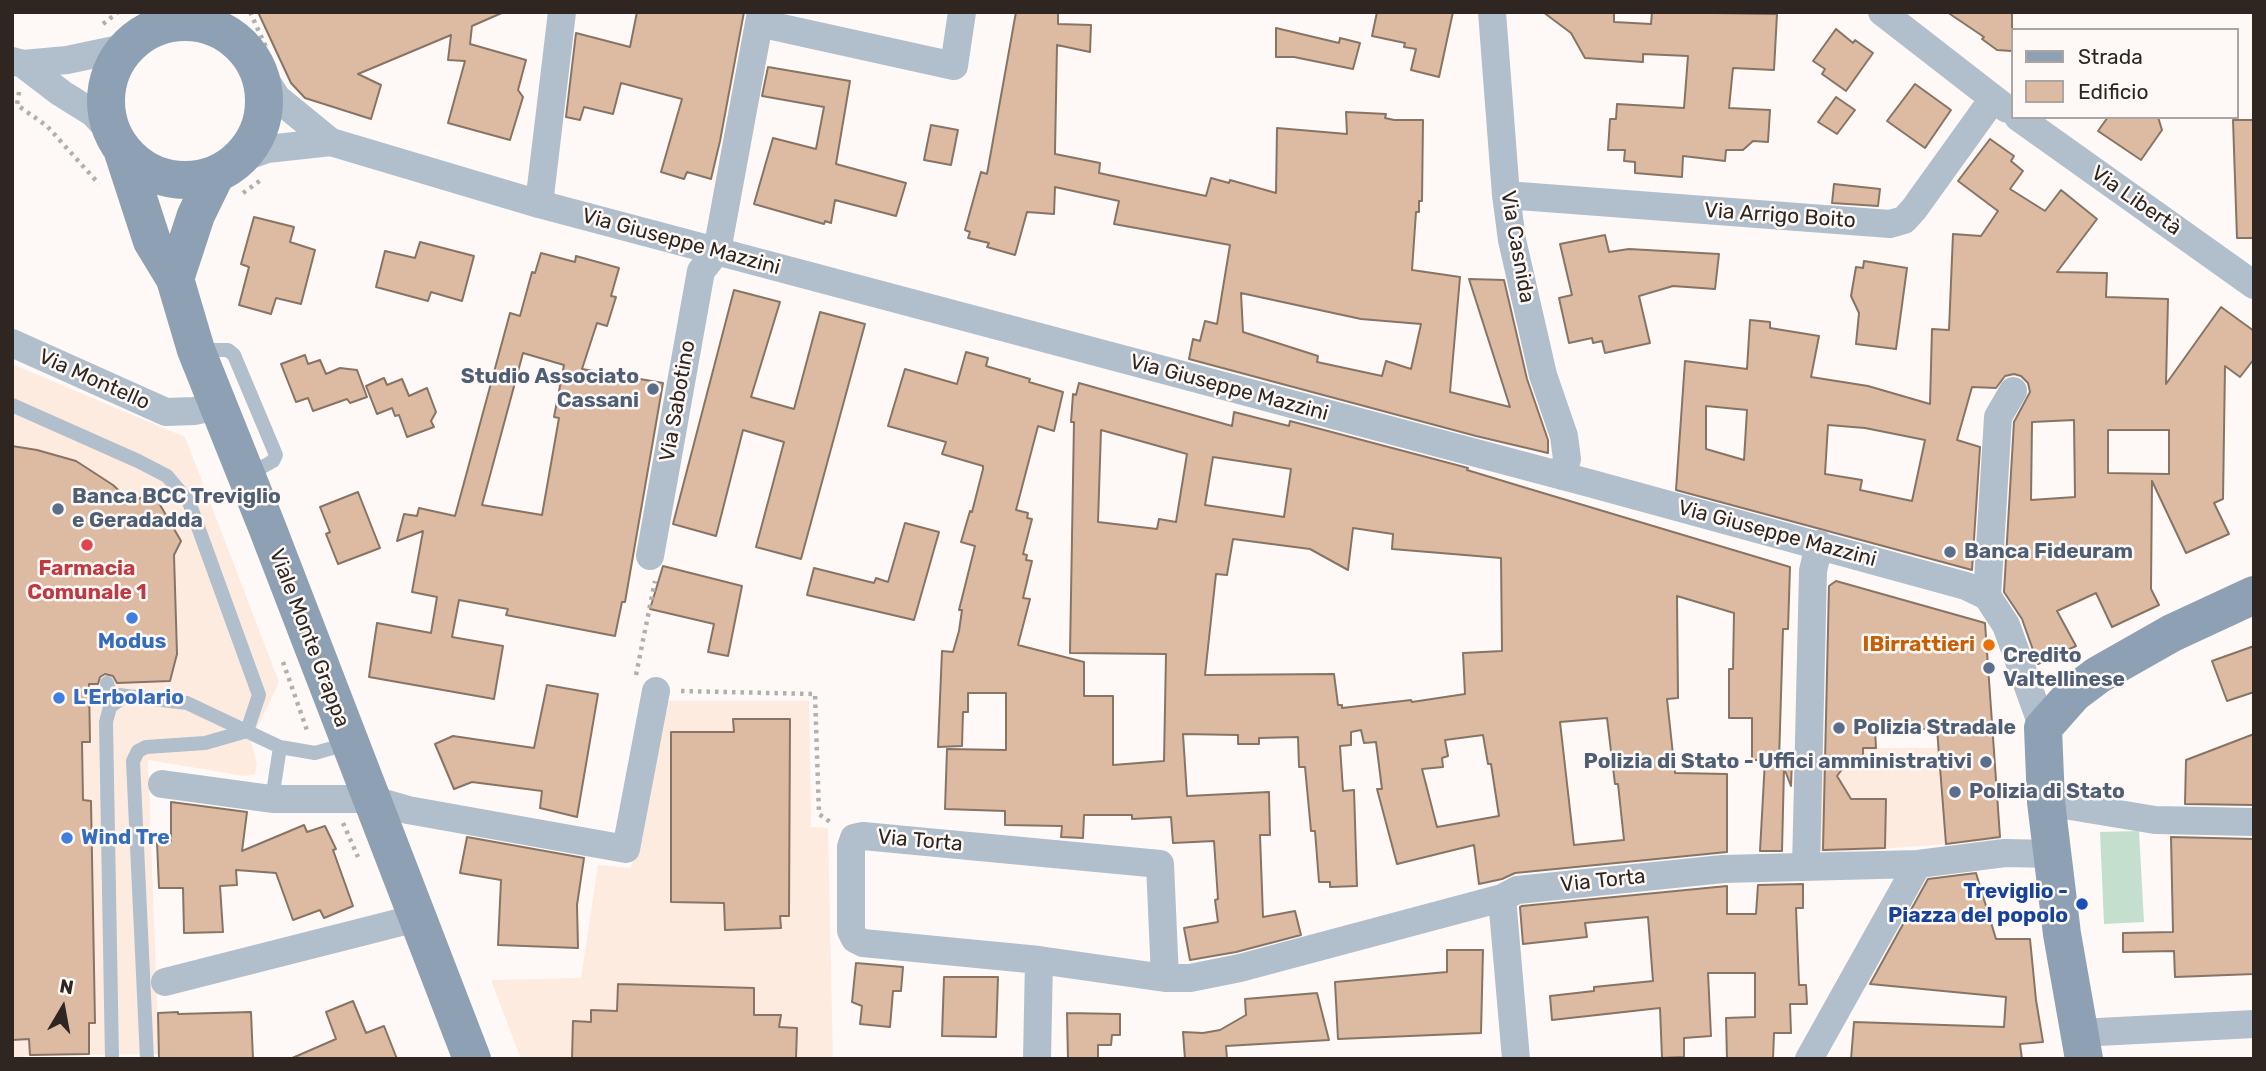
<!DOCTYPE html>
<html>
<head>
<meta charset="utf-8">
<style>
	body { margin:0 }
	#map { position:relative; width:2266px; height:1071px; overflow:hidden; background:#fef9f6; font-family:Rubik,sans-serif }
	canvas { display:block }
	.frame { position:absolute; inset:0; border:14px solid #2f2621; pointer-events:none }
	.legend { position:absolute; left:2011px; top:28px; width:228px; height:91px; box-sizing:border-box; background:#fef9f6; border:2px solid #aba5a1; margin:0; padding:9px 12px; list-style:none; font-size:21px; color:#2f2621 }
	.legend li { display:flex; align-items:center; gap:14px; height:35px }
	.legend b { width:35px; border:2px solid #aba5a1 }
	.north { position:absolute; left:28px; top:973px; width:70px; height:70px; -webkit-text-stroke:5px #fef9f6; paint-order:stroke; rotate:10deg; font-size:19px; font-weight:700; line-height:28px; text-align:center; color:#2f2621 }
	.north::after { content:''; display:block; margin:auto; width:24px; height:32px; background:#2f2621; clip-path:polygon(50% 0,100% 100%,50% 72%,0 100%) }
</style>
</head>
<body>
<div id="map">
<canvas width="2266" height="1071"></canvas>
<div class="frame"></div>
<ul class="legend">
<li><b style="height:9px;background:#8ea0b3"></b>Strada</li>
<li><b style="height:19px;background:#dcbba2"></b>Edificio</li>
</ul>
<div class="north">N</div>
</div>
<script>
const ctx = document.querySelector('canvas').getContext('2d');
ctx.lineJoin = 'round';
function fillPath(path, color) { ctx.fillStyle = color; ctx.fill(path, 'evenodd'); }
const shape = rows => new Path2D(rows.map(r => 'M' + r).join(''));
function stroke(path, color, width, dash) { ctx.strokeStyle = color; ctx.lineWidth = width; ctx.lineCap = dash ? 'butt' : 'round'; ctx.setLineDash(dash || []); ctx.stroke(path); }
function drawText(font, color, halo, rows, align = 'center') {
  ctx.font = font + ' Rubik,sans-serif'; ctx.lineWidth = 5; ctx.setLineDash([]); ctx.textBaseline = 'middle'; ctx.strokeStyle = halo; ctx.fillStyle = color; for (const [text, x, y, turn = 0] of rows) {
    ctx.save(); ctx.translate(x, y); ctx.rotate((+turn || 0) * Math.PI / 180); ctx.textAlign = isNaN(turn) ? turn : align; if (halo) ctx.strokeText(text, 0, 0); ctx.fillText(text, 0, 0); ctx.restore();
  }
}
const built = shape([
	[12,364,185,437,279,682,251,741,257,764,255,774,245,776,148,760,159,1054,30,1055,12,1059],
	[661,701,809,701,811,827,828,828,833,1059,521,1059,491,980,581,978,598,865,631,868],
	[1993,744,2000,840,1825,853,1819,850,1819,766,1843,766,1848,756,1863,748,1938,748]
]);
const green = shape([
	[2139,831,2144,922,2104,924,2100,832]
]);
const building = shape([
	[258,12,504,12,472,26,470,44,526,60,518,90,523,97,510,140,448,123,465,61,448,60,451,35,358,74,381,85,371,119,305,98,291,83,258,12],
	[637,12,744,12,720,141,711,179,687,172,684,179,661,172,682,99,621,83,613,114,584,107,580,120,566,117,576,33,630,47,637,12],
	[1016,12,1058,12,1058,24,1091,25,1090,52,1057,45,1055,151,1055,154,1100,163,1099,173,1206,196,1211,178,1229,183,1230,180,1276,193,1277,128,1347,134,1346,112,1386,114,1385,118,1394,120,1423,120,1422,201,1419,201,1419,212,1416,212,1412,270,1460,277,1450,392,1510,407,1469,279,1504,280,1527,379,1548,440,1548,453,1476,436,1189,359,1193,339,1200,341,1205,321,1217,324,1230,245,1114,224,1119,201,1055,187,1054,214,1027,212,1015,255,987,247,989,243,968,238,970,232,965,230,981,172,987,174,1016,12],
	[1241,293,1361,319,1421,324,1411,369,1386,361,1382,376,1317,362,1318,356,1243,332,1241,293],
	[1377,12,1453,12,1439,77,1411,70,1416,49,1404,47,1405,43,1372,36,1377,12],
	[1543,12,1614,12,1614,22,1651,24,1652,12,1777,14,1774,70,1733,68,1729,108,1770,110,1768,142,1753,141,1743,150,1726,150,1725,161,1683,156,1682,177,1635,173,1635,162,1624,161,1625,150,1608,150,1610,119,1616,119,1617,104,1684,108,1688,56,1643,54,1643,62,1585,58,1571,33,1543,12],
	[1947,12,2012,12,2012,51,1997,50,1982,39,1984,37,1947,12],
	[1276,28,1339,43,1340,38,1360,43,1353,69,1294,57,1276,57,1276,28],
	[1836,29,1853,43,1855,40,1873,53,1846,91,1822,74,1825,69,1813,61,1836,29],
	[768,67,850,81,836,164,906,183,896,216,835,200,831,223,825,221,824,224,754,204,773,138,816,149,824,107,762,96,768,67],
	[1915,84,1951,110,1925,148,1887,121,1915,84],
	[1836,97,1855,110,1837,134,1818,122,1836,97],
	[2108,117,2158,117,2162,130,2141,160,2098,131,2108,117],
	[2233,120,2254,120,2254,238,2237,238,2233,120],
	[931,125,958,130,951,165,924,160,931,125],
	[1990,139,2014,156,2011,161,2023,171,2010,189,2045,211,2061,190,2097,219,2057,272,2107,273,2106,297,2168,299,2166,384,2221,307,2254,331,2254,359,2240,377,2225,366,2223,499,2214,503,2229,534,2186,553,2152,481,2151,589,2159,605,2112,627,2096,593,2057,611,2076,646,2038,664,2022,619,2004,592,2014,422,2030,392,2028,383,2021,376,2014,374,2005,376,1996,388,1972,387,1957,440,1980,447,1972,570,1676,490,1685,361,1747,369,1750,320,1770,322,1770,328,1819,336,1811,377,1868,386,1930,404,1932,329,1949,330,1953,234,1981,236,1998,211,1958,181,1990,139],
	[1706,406,1747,410,1744,460,1706,449,1706,406],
	[2074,420,2075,497,2031,500,2032,422,2074,420],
	[1828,425,1865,428,1925,440,1912,501,1860,490,1862,480,1825,474,1828,425],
	[2108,430,2169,430,2169,474,2108,473,2108,430],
	[1834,184,1880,189,1878,206,1832,203,1834,184],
	[254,217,294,227,290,242,315,250,301,304,276,298,271,314,239,305,249,267,241,264,254,217],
	[1605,235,1609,252,1629,249,1719,254,1715,289,1673,286,1639,296,1650,343,1605,353,1602,341,1593,343,1592,338,1569,343,1559,298,1572,295,1560,244,1605,235],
	[420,242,474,256,462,301,431,292,428,301,376,287,385,251,415,258,420,242],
	[541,253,575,262,576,256,619,268,611,296,616,297,607,326,597,323,582,369,663,383,625,602,622,602,615,636,506,615,508,609,459,600,452,637,503,646,494,699,369,677,377,623,431,633,437,597,412,592,423,531,397,541,404,514,417,516,419,508,455,516,510,313,520,316,532,272,535,273,541,253],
	[523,353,564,365,554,417,559,418,542,515,482,505,523,353],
	[1864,261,1907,268,1896,349,1856,344,1859,313,1851,296,1856,267,1863,268,1864,261],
	[734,290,780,302,751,397,794,409,820,312,865,324,801,559,756,547,784,442,743,430,716,536,673,524,734,290],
	[966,352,988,358,986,366,1030,379,1029,382,1063,392,1054,431,1038,426,1016,510,1028,513,1027,518,1032,519,1023,554,1027,555,1026,560,1032,561,1023,598,1030,599,1018,645,1084,662,1084,696,1113,696,1113,765,1164,761,1166,654,1070,653,1074,422,1071,422,1073,394,1076,395,1079,383,1232,426,1234,412,1289,426,1290,421,1468,468,1467,470,1523,487,1790,567,1788,629,1783,629,1779,761,1792,761,1791,786,1784,768,1782,851,1760,851,1765,760,1752,760,1752,718,1729,718,1729,669,1733,669,1734,613,1677,596,1678,698,1667,699,1675,773,1727,774,1727,852,1515,873,1502,879,1479,884,1474,845,1397,864,1377,789,1382,789,1376,742,1364,743,1361,730,1351,732,1351,745,1340,746,1343,791,1354,790,1357,886,1330,887,1330,882,1319,882,1315,831,1311,831,1305,767,1299,767,1298,737,1259,738,1259,744,1238,744,1238,735,1183,734,1187,796,1269,792,1270,835,1260,835,1263,917,1295,911,1301,935,1236,952,1190,960,1184,928,1218,922,1215,900,1218,899,1214,841,1173,843,1171,817,1132,819,1132,815,1084,815,1083,838,1061,837,1062,826,1005,825,1005,811,945,809,947,749,1006,750,1006,693,968,693,968,712,963,712,962,746,938,747,942,651,953,652,959,631,962,610,959,610,975,546,961,542,970,511,972,512,983,469,983,466,942,454,946,442,888,426,905,369,957,384,966,352],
	[1101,430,1187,454,1176,522,1159,519,1157,529,1098,522,1101,430],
	[1213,457,1291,469,1284,517,1205,505,1213,457],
	[1353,528,1393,534,1392,549,1501,558,1502,651,1463,653,1465,694,1412,702,1411,700,1342,708,1342,705,1338,705,1334,674,1205,675,1216,574,1227,575,1233,539,1310,549,1348,570,1353,528],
	[1607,718,1615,784,1618,784,1624,840,1574,845,1560,722,1607,718],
	[1483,735,1488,764,1491,764,1499,816,1437,827,1422,769,1443,767,1442,758,1448,756,1445,740,1483,735],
	[305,355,308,364,320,360,326,374,340,368,357,370,367,397,350,403,347,399,313,411,308,398,296,402,281,364,305,355],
	[384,378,387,385,402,379,409,396,427,388,436,412,431,421,434,427,407,437,399,415,395,416,392,408,377,414,366,386,384,378],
	[12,446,37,450,76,461,113,485,132,503,152,491,181,541,174,555,177,654,170,681,117,683,113,676,105,674,100,677,98,684,89,684,90,742,82,742,83,800,91,801,95,1023,89,1023,89,1054,30,1055,29,1039,12,1040,12,446],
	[358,492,380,548,338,564,326,534,330,532,320,507,358,492],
	[905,523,939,532,914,620,807,595,814,568,874,583,876,578,888,582,905,523],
	[663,566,742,586,728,656,708,652,714,624,650,609,663,566],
	[1836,581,1985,623,2000,837,1946,844,1937,729,1875,729,1876,748,1863,748,1863,756,1852,756,1837,776,1851,799,1886,799,1885,848,1823,850,1829,586,1836,581],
	[2254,646,2254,692,2227,701,2212,661,2254,646],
	[547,685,598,694,577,817,540,808,542,791,472,782,454,789,435,744,453,736,534,748,547,685],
	[733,719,790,719,789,916,780,916,781,928,725,930,724,903,671,902,671,732,734,732,733,719],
	[2254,734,2254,805,2185,804,2186,760,2254,734],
	[171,802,247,812,242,851,304,825,307,832,325,826,336,849,333,850,353,906,324,918,320,910,293,920,276,873,236,870,237,885,220,886,223,932,184,933,183,888,159,888,157,842,171,841,171,802],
	[467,837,584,858,577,905,578,948,498,945,501,880,460,873,467,837],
	[2171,837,2254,839,2254,974,2175,977,2174,951,2123,952,2123,933,2173,932,2171,837],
	[1976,873,1996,939,2030,939,2036,1000,2043,1042,2020,1044,2022,1059,1851,1059,1854,1022,2004,1027,2006,997,1870,984,1928,879,1976,873],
	[1803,884,1803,908,1796,908,1799,985,1806,985,1807,1004,1790,1004,1791,1033,1774,1033,1773,1059,1727,1059,1726,1018,1755,1017,1755,973,1708,973,1711,1036,1684,1038,1684,1057,1662,1058,1660,1008,1552,1020,1550,996,1594,991,1594,987,1653,981,1648,917,1585,923,1587,937,1523,944,1520,907,1522,906,1727,886,1727,914,1756,914,1758,885,1803,884],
	[1447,950,1483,950,1481,1033,1338,1039,1335,982,1447,972,1447,950],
	[856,963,903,967,901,991,893,991,890,1027,860,1024,862,1006,852,1002,856,963],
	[944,977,998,977,996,1037,942,1036,944,977],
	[618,984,754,988,754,1015,781,1015,779,1027,797,1028,796,1059,572,1059,573,1021,591,1022,591,1010,617,1011,618,984],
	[1317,993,1329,1040,1226,1046,1227,1059,1185,1059,1183,1032,1203,1033,1220,1030,1246,1015,1245,999,1317,993],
	[353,1001,366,1033,384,1026,397,1059,290,1059,336,1039,326,1012,353,1001],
	[178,1012,178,1014,251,1012,253,1059,159,1059,158,1013,178,1012],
	[1067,1013,1120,1014,1120,1035,1112,1035,1111,1045,1098,1045,1098,1059,1068,1059,1067,1013]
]);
const path = shape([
	[250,12,266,47],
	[103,24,118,12],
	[19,92,17,105,47,126,99,184],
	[243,193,261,180],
	[283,662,308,733],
	[636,675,655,581],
	[681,691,815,694,819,814,833,824],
	[343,823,358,857]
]);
const lane = shape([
	[200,350,228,350,234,355,276,455,273,461,248,475],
	[12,405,138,461,167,476,189,502,259,695,247,731,205,743,146,747,138,751,133,761,147,1059],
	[107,683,110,694,187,703,280,747],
	[272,799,280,747,315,753,350,743],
	[112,1059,106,722,110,707,123,697]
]);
const street = shape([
	[1492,12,1506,195,1512,240,1543,375,1564,436,1567,459,1562,476],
	[1882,12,2007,109],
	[759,23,954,66,962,12],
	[12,61,23,64,67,60,124,48],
	[23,64,61,93,93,113,110,131],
	[259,70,277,98,331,142],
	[2018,117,2254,285],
	[239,159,267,149,331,142,539,204,1589,483,1966,586,1987,596,2006,625,2043,728],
	[1506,195,1890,224,1904,220,1914,209,1993,99],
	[539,204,562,12],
	[12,343,166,412,194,411,219,406],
	[650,556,701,271,717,251,761,12],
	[1987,596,1998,417,2013,391],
	[162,784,272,799,370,799,408,810,626,849,656,691],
	[2046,802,2155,820,2254,822],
	[1806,867,1813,571,1819,544],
	[1502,898,1516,1059],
	[1165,978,1160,864,863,836,854,838,851,847,851,931,855,939,863,943,1039,960,1165,978,1190,978,1240,968,1502,898,1517,890,1723,869,1918,864,2005,853,2052,854],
	[165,982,417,918],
	[2079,1033,2254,1024],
	[1037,1059,1039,960],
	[1809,1059,1918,864]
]);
const secondary = shape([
	'106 101a79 79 0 1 1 158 0a79 79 0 1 1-158 0Z',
	[123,152,152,241,175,279,196,350,267,527,472,1059],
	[175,279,196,215,216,174],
	[2084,1059,2062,934,2046,802,2043,728,2074,693,2098,675,2172,633,2254,595]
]);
const markers = [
	[653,389,7,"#5c6f8a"],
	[58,509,7,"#5c6f8a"],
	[87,545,7,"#e0444e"],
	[1950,552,7,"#5c6f8a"],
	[132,618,7,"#3f7fe0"],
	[1989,645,7,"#e8710a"],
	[1989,668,7,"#5c6f8a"],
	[59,698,7,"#3f7fe0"],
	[1839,728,7,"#5c6f8a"],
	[1986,762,7,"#5c6f8a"],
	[1955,792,7,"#5c6f8a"],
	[67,838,7,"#3f7fe0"],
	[2082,904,7,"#1a4fb4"]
];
const streetNames = [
	["Via Libertà",2136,201,35],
	["Via Arrigo Boito",1780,216,4],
	["Via Giuseppe Mazzini",681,242,15],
	["Via Casnida",1517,247,80],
	["Via Montello",94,380,24],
	["Via Giuseppe Mazzini",1229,388,15],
	["Via Sabotino",678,401,-80],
	["Via Giuseppe Mazzini",1777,534,15],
	["Viale Monte Grappa",309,638,69],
	["Via Torta",920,841,5],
	["Via Torta",1603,881,-6]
];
const serviceNames = [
	["Studio Associato",639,377,"right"],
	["Cassani",639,401,"right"],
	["Banca BCC Treviglio",72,497],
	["e Geradadda",72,521],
	["Banca Fideuram",1964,552],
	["Credito",2003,656],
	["Valtellinese",2003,680],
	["Polizia Stradale",1853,728],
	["Polizia di Stato - Uffici amministrativi",1972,762,"right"],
	["Polizia di Stato",1969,792]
];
const healthNames = [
	["Farmacia",87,569],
	["Comunale 1",87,593]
];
const shopNames = [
	["Modus",132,642,"center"],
	["L'Erbolario",73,698],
	["Wind Tre",81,838]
];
const foodNames = [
	["IBirrattieri",1975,645]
];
const transitNames = [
	["Treviglio -",2068,892],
	["Piazza del popolo",2068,916]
];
fillPath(built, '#feebe0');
fillPath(green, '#c5dfcf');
fillPath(building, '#dcbba2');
stroke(building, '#877465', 2);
stroke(path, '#b5afab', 4.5, [3.5, 5]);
stroke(lane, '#b1becb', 14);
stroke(street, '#b1becb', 28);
stroke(secondary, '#8ea0b3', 38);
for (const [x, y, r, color] of markers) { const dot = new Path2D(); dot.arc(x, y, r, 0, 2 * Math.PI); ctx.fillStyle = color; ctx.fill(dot); stroke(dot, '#fef9f6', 2.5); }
drawText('21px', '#2f2621', '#fef9f6', streetNames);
drawText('bold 21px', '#4e5e75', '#fef9f6', serviceNames, 'left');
drawText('bold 21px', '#be3a42', '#fef9f6', healthNames);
drawText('bold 21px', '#366cbe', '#fef9f6', shopNames, 'left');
drawText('bold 21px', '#c56008', '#fef9f6', foodNames, 'right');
drawText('bold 21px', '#164399', '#fef9f6', transitNames, 'right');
</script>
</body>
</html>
